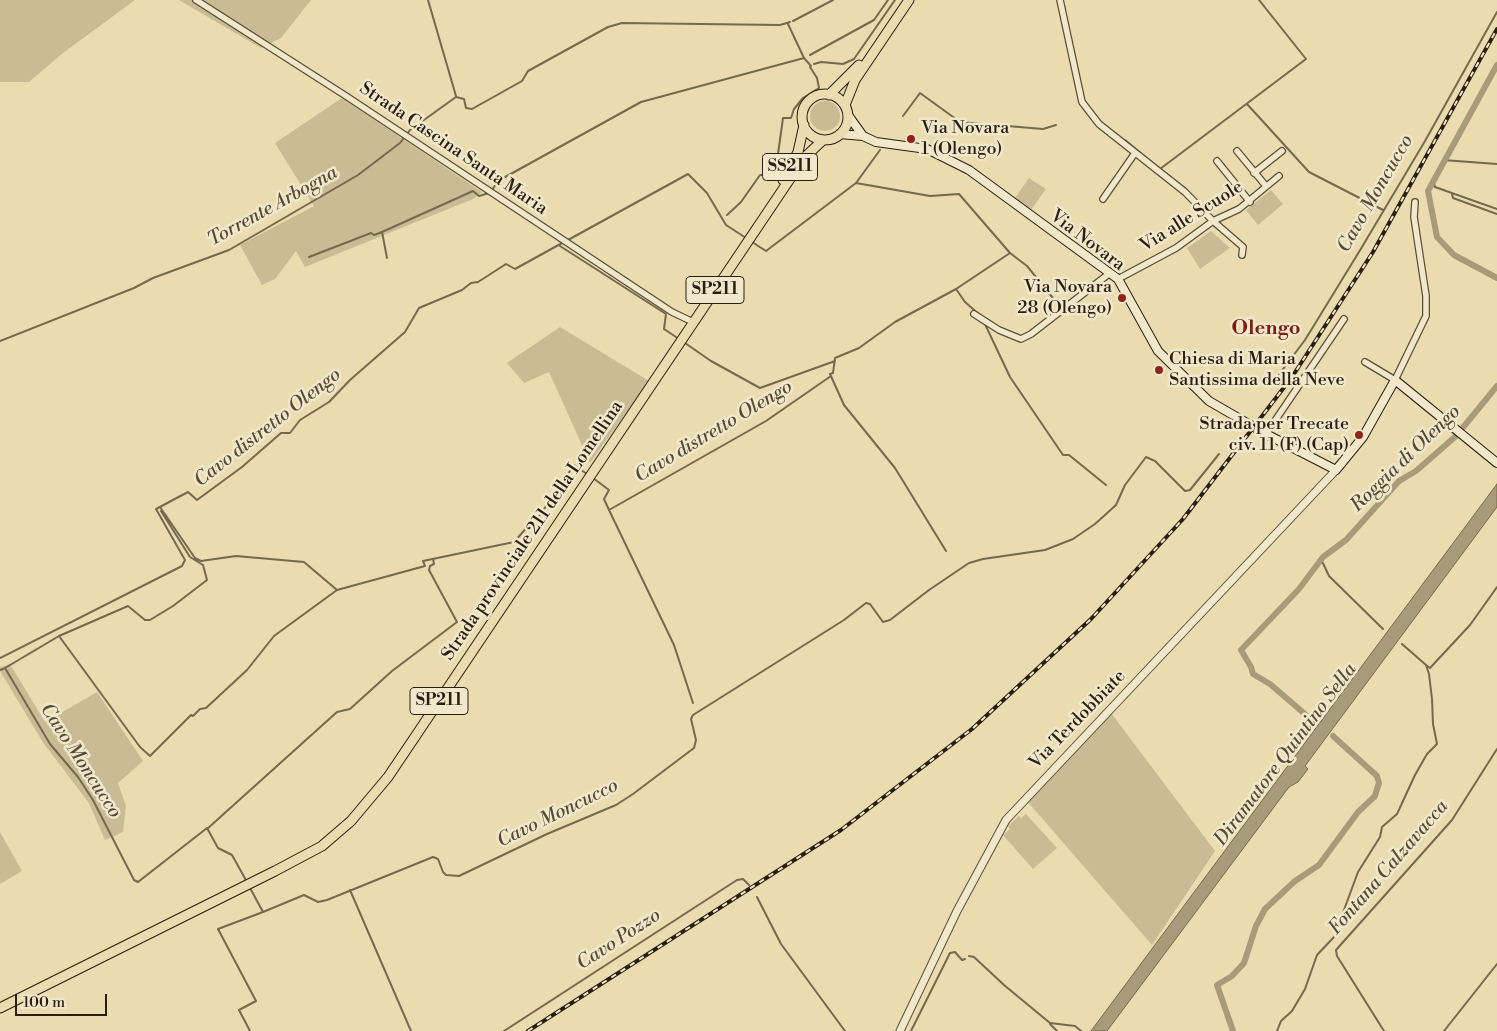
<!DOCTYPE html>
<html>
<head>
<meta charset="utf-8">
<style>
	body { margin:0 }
	#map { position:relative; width:1497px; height:1031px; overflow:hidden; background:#eadcaf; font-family:"Libre Bodoni",serif }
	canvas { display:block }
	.scale { position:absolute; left:15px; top:994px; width:92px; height:22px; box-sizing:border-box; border:2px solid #291e11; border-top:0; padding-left:6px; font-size:15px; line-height:18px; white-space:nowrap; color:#291e11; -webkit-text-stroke:4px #f1e8cb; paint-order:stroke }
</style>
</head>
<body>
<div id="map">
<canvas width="1497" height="1031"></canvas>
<div class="scale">100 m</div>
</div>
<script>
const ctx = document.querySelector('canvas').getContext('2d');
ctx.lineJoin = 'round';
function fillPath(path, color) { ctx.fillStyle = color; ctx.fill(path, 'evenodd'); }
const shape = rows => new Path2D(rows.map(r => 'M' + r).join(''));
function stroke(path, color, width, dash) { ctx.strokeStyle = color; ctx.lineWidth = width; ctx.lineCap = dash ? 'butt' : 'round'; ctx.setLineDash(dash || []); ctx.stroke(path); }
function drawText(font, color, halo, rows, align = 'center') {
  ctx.font = font + ' "Libre Bodoni",serif'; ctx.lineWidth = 5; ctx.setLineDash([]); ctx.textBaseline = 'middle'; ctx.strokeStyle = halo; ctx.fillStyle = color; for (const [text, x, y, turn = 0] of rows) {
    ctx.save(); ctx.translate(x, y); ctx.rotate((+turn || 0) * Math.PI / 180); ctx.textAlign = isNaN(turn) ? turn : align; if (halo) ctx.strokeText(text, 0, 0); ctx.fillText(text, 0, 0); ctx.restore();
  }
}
const green = shape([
	[0,0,135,0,63,53,29,82,0,82],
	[179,0,311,0,281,38,261,48],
	[342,98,482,192,473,199,305,267,296,251,275,279,262,285,240,245,314,206,275,143],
	'810 116a15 15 0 1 1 30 0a15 15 0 1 1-30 0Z',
	[1029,178,1046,189,1031,210,1015,198],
	[1271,190,1283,204,1258,225,1246,210],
	[1211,231,1230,248,1200,269,1187,248],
	[560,327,649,381,590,463,549,372,524,383,507,363],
	[10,664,45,722,97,692,143,761,118,783,126,806,123,832,105,840,89,803,44,744,0,671,0,667],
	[1111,713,1215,851,1152,945,1027,801],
	[1026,814,1057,848,1033,869,1003,835,1010,829,1008,826,1019,816,1021,818],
	[0,832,22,871,0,884]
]);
const water = shape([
	[1497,484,1497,507,1305,766,1308,769,1298,782,1289,787,1107,1031,1091,1031,1497,484]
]);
const stream = shape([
	[428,0,456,96],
	[793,21,833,0],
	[788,24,804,58],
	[810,55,874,20,888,0],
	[814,64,821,62,843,64,854,59,895,0],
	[456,97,464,99,466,108,472,109,522,81,528,71,608,27,622,23,780,25,790,22],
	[1247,104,1309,172,1383,210],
	[903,116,920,93,960,122,1043,129,1056,125],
	[1125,140,1160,169,1306,59,1259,0],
	[1443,160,1497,164],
	[1445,161,1434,183,1435,187,1497,209],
	[1160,169,1186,189],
	[856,183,930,196,959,194,1010,253],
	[492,190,498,181,641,102,804,58,811,66],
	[1452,194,1453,198,1497,214],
	[727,215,741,202,760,175,766,175,772,168,778,154,783,118,791,118,794,109,803,98,819,88,817,78,810,67],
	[568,240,688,174,707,193,726,225,746,238],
	[752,242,766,251,856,183,880,150],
	[560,246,666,314,664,329,679,339],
	[309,257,371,233,374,235,382,232],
	[387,258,382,232,473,191,479,196,489,193],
	[956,289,965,302,981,316],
	[984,322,1010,377,1063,455,1069,455,1106,485],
	[0,341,134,288,153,278,229,250,358,175,400,143,410,130,456,97],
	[685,343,711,361,760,388,835,361],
	[1271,385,1305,340,1362,247,1425,141,1497,12],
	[593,478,609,490,604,499,609,510,766,421,831,376],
	[160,507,195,558,201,561,236,556,304,562,337,590],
	[609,510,674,645,693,703],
	[946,551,895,468,844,405,830,374,833,373,835,358,859,348,895,322,956,289,1010,253,1027,266,1061,308],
	[1321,559,1329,576,1383,629],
	[59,636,128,606,145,620,150,620,173,606,207,580,203,565,190,557,161,511],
	[0,658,182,566,185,560,156,509,188,492,197,500,242,467,281,433,290,433,300,420,329,402,350,380,405,332,419,308,462,290,471,283,478,282,506,264,515,269,564,242],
	[1426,665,1430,668,1470,625,1497,587],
	[5,668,59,636,140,747,150,756,191,715,193,716,200,709,206,708,247,670,274,636,337,590,425,566,423,561,514,542,530,524,536,521,574,465,587,474],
	[0,670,5,668,50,744,78,777,93,800,134,880,138,882,207,828,218,848,232,855,247,882],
	[207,829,337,712,350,709,392,671,457,622,429,570,430,566,434,564,433,559],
	[249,886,263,912,304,895,318,902,327,900,433,857,438,859,443,872,446,875,459,876,547,834,616,805,633,794,694,748,696,740,691,719,693,715,844,620,866,603,870,604,883,622,890,620,929,590,969,563,983,559,1045,550,1073,539,1095,524,1116,505,1125,485,1146,457,1155,461,1185,491,1190,490,1219,454],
	[350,890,411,1031],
	[757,897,781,944,845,1031],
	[969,956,974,957,1004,985,1050,1023,1075,1026,1081,1031],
	[1050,1024,1057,1031],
	[250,1031,239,1010,256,1001,218,929,263,912],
	[504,1031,737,880,743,879,749,885],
	[911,1031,950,953,955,952,962,960,965,959],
	[1277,1031,1281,1021,1292,1011,1305,989,1317,955,1334,937,1358,872,1380,837,1382,827,1397,814,1415,775,1427,754,1437,744,1433,724,1432,699,1429,674,1426,665,1402,644],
	[1384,1031,1337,956,1336,950,1452,820,1497,749],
	[1444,1031,1497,964]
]);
const canal = shape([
	[1497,65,1428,191,1437,237,1454,255,1497,278],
	[1313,721,1270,684,1253,674,1251,667,1241,650,1299,589,1323,557,1346,540,1399,481,1416,471,1456,436,1497,386],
	[1233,1031,1217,985,1232,976,1244,963,1256,926,1265,909,1295,881,1319,865,1358,812,1375,796,1377,789,1379,783,1377,776,1333,736]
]);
const minor = shape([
	[196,0,346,96,672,312,693,322],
	[1060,0,1082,102,1099,124,1185,192,1213,221,1243,247,1242,255],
	[1237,151,1266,186],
	[1217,161,1250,202],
	[1254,173,1282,151],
	[1103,199,1135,153],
	[1118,279,1176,248,1213,221,1239,209,1279,176],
	[974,314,999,330,1021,339,1031,334,1110,273],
	[1365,362,1395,380,1426,316,1426,296,1414,217,1415,202],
	[1266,434,1344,319]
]);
const tertiary = shape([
	[900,1031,957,911,1006,820,1336,470]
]);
const secondary = shape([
	[848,115,863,136],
	[840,134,863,136,876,142,927,149,969,170,1118,279,1158,351,1209,401,1266,434,1336,470,1363,437,1395,380,1497,463]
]);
const primary = shape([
	'802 117a23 23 0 1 1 46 0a23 23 0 1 1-46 0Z',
	[829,95,859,65],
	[845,105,855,80,909,0],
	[783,180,798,152,804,125],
	[0,1008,275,871,322,846,351,821,388,777,804,158,823,140]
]);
const rail = shape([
	[528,1031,841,830,972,729,1091,619,1183,519,1292,377,1373,252,1497,29]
]);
const markers = [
	[911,139,5,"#8f2418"],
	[1122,298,5,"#8f2418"],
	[1159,370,5,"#8f2418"],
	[1359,435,5,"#8f2418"]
];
const shields = [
	[790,167,55],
	[715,290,58],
	[439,701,58]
];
const shieldNames = [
	["SS211",790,167],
	["SP211",715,290],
	["SP211",439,701]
];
const poiNames = [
	["Via Novara",921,129],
	["1 (Olengo)",921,150],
	["Via Novara",1112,288,"right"],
	["28 (Olengo)",1112,309,"right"],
	["Chiesa di Maria",1169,360],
	["Santissima della Neve",1169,381],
	["Strada per Trecate",1349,425,"right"],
	["civ. 11 (F) (Cap)",1349,446,"right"]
];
const streetNames = [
	["Strada Cascina Santa Maria",453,149,34],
	["Via alle Scuole",1192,217,-32],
	["Via Novara",1087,241,37],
	["Strada provinciale 211 della Lomellina",533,531,-56],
	["Via Terdobbiate",1078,720,-46]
];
const waterNames = [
	["Cavo Moncucco",1376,194,-60],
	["Torrente Arbogna",273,207,-29],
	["Cavo distretto Olengo",268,428,-38],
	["Cavo distretto Olengo",714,432,-31],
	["Roggia di Olengo",1406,459,-44],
	["Diramatore Quintino Sella",1286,755,-53],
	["Cavo Moncucco",80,761,57],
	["Cavo Moncucco",558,814,-26],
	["Fontana Calzavacca",1389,868,-49],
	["Cavo Pozzo",619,940,-33]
];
const quarterNames = [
	["Olengo",1266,329]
];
fillPath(green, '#c9bc94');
fillPath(water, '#a89b79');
stroke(water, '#75694f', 1);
stroke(stream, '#75694f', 2);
stroke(canal, '#a89b79', 6);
stroke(minor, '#594e38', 8);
stroke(tertiary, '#594e38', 9);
stroke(secondary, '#291e11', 10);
stroke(primary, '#291e11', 11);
stroke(minor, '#f1e8cb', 5.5);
stroke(tertiary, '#f1e8cb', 7);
stroke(secondary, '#f1e8cb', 8);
stroke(primary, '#eadcaf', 9);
stroke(rail, '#291e11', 4);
stroke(rail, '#f1e8cb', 2, [5.5]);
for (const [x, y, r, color] of markers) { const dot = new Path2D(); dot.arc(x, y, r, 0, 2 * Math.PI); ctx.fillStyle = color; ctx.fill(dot); stroke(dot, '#f1e8cb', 2); }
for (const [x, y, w] of shields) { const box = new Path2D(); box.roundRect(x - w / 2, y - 13.5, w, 27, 4); ctx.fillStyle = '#f1e8cb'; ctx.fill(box); stroke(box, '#291e11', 1); }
drawText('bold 16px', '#291e11', null, shieldNames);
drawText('18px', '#291e11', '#f1e8cb', poiNames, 'left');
drawText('18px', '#291e11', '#f1e8cb', streetNames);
drawText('italic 19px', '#554a35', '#f1e8cb', waterNames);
drawText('bold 20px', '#7a1f14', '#f1e8cb', quarterNames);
</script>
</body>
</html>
